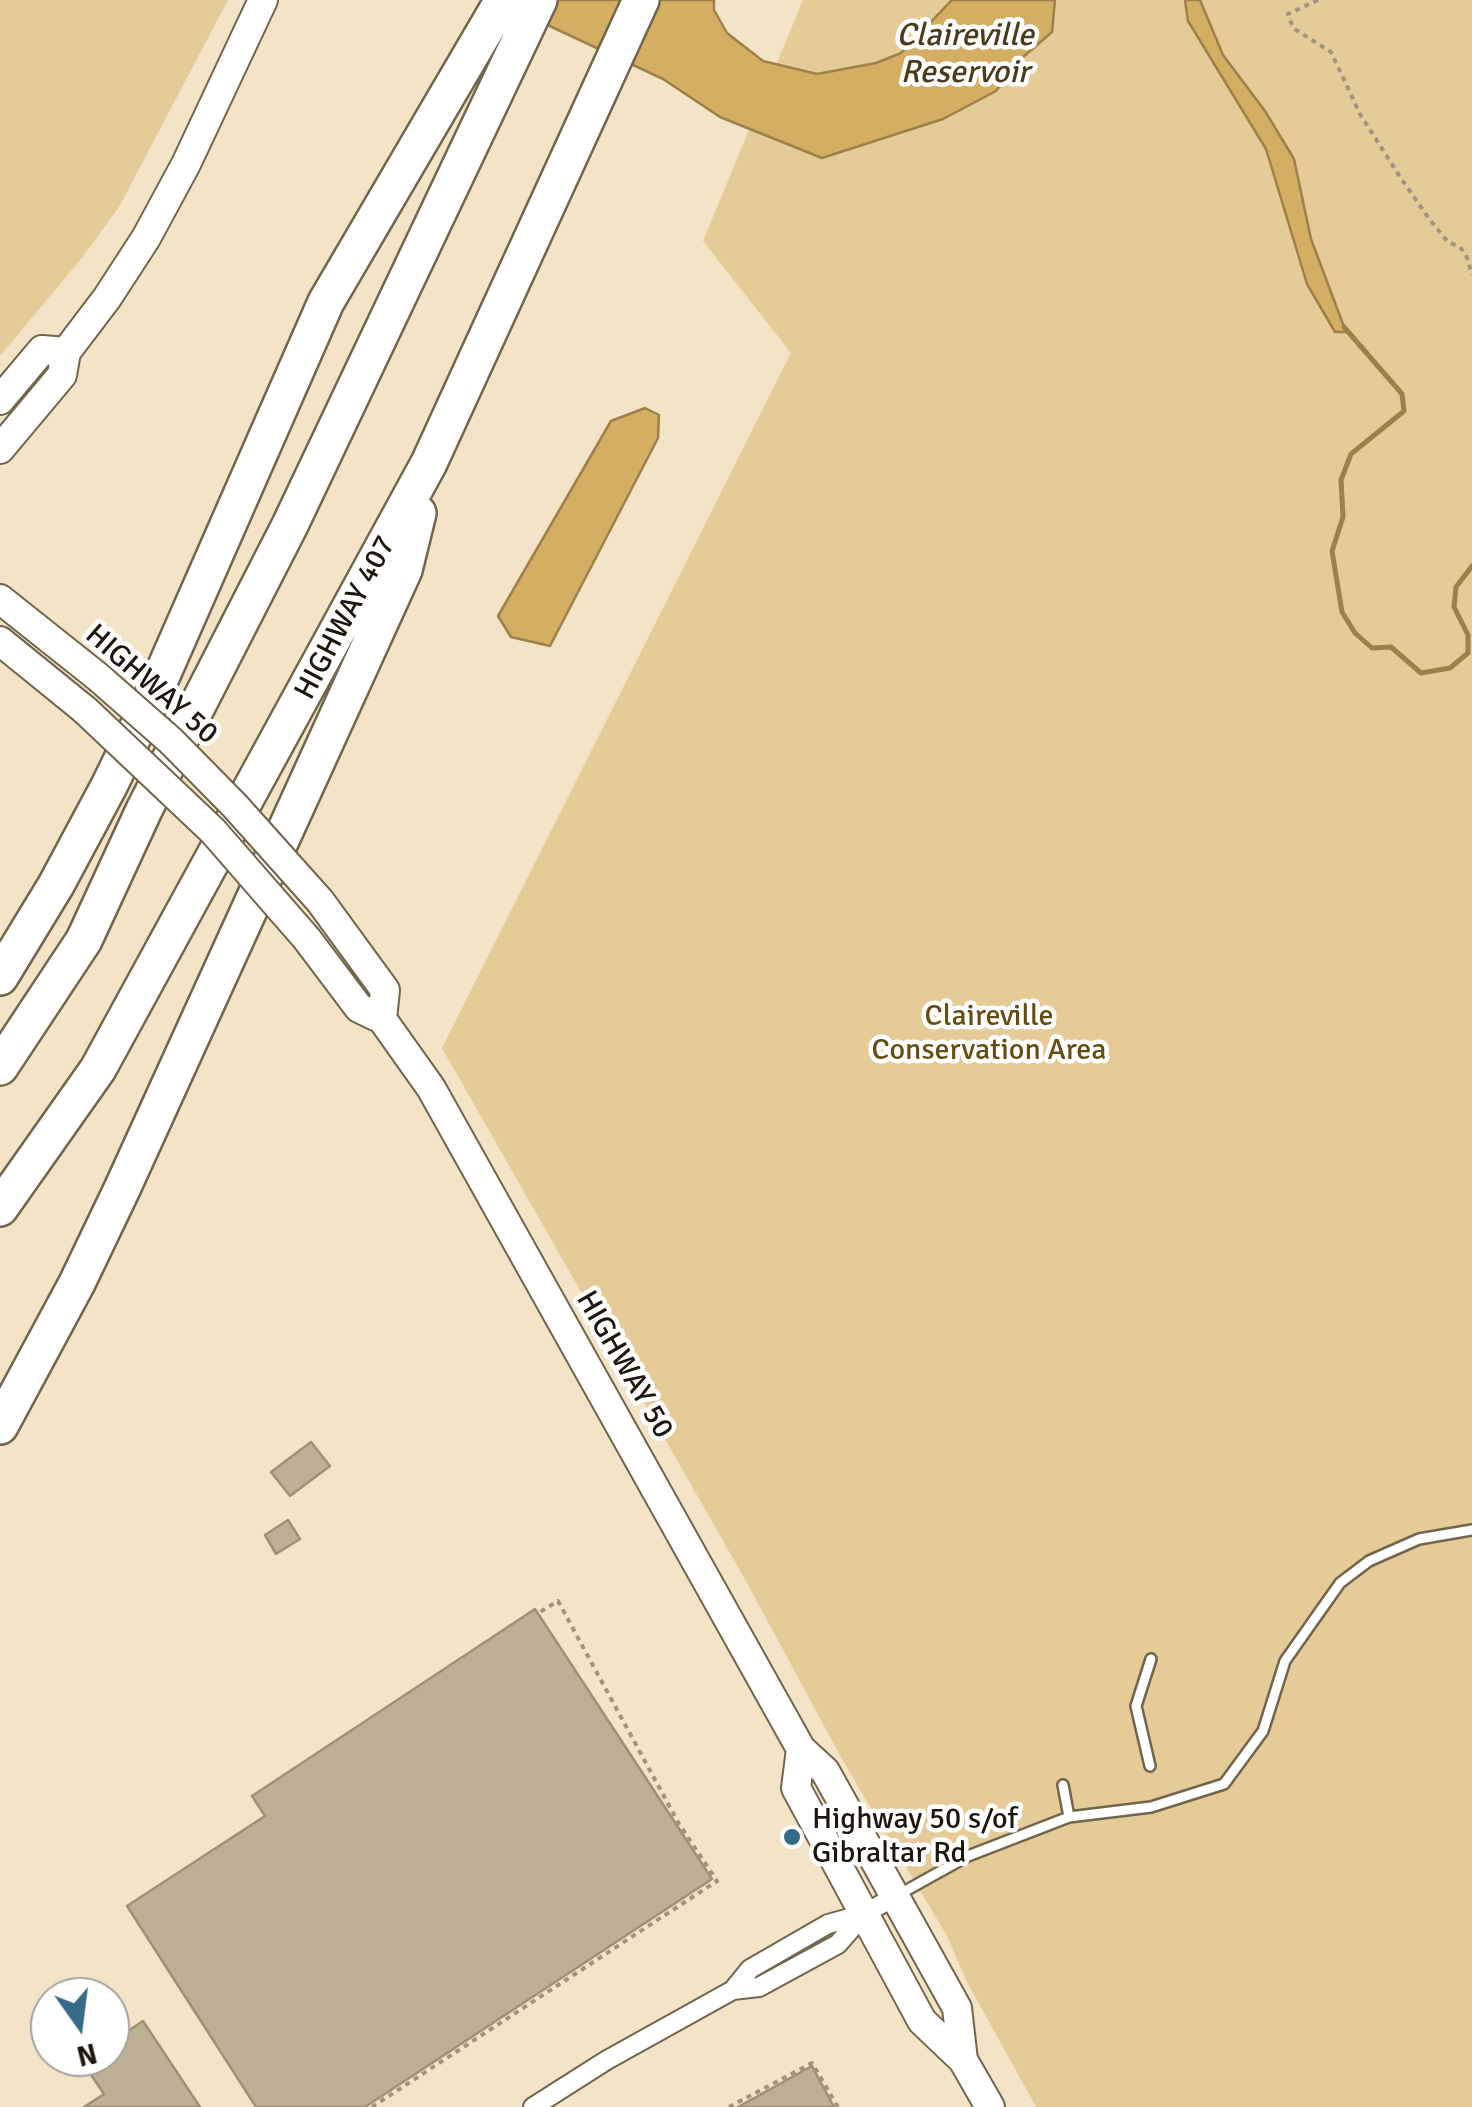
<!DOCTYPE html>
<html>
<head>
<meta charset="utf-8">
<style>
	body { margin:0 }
	#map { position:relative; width:1472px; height:2107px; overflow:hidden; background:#f3e4c8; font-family:Signika,sans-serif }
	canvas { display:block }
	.north { position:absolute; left:30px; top:1977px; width:100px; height:100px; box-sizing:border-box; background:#fff; border:2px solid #a4a29e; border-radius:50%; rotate:166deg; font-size:28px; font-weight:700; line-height:40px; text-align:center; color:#1c160c }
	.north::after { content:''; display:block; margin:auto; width:35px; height:45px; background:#366b87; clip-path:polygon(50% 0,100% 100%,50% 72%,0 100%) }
</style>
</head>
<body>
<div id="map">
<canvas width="1472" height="2107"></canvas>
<div class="north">N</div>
</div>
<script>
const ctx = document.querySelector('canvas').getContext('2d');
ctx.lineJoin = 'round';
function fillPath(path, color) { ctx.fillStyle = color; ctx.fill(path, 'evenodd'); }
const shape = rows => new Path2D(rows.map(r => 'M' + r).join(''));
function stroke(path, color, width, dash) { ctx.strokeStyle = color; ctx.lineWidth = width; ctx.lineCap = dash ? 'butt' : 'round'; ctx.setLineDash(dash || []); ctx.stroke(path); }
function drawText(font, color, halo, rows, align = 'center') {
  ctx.font = font + ' Signika,sans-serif'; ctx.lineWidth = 9; ctx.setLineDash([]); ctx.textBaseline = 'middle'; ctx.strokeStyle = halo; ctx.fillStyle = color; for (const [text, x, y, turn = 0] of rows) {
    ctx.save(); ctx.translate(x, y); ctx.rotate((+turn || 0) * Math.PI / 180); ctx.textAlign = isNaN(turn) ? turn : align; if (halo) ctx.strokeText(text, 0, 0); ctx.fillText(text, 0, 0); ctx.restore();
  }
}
const green = shape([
	[0,0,228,0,119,207,82,258,0,356],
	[803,0,1472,0,1472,2107,1036,2107,967,1982,947,1936,843,1761,747,1583,442,1048,791,353,703,241]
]);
const water = shape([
	[494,0,714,0,714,10,727,33,763,61,817,74,876,63,901,53,952,0,1055,0,1052,32,1022,58,996,91,943,119,822,158,720,117,663,79,494,0],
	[1185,0,1200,0,1223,55,1265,111,1294,159,1311,239,1346,332,1335,332,1307,284,1266,149,1188,21,1185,0],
	[645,408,659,415,658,438,550,646,511,637,498,616,611,421,645,408]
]);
const stream = shape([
	[1344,327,1402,394,1404,411,1351,454,1341,480,1343,517,1332,551,1342,612,1355,633,1372,648,1391,647,1421,673,1450,668,1468,653,1468,635,1454,607,1456,587,1472,566]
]);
const building = shape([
	[311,1442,330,1466,290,1496,271,1472,311,1442],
	[288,1520,300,1539,276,1554,265,1535,288,1520],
	[535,1609,712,1879,365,2107,256,2107,127,1906,265,1816,252,1796,535,1609],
	[143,2021,200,2107,84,2107,104,2094,79,2057,110,2057,110,2043,143,2021],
	[812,2066,834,2107,738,2107,812,2066]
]);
const path = shape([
	[1318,0,1288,14,1293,28,1331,52,1360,114,1400,177,1430,220,1448,242,1460,247,1466,255,1472,275],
	[372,2107,717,1881,679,1824,558,1601,540,1612],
	[729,2107,812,2063,838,2107]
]);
const lane = shape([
	[1150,1766,1136,1706,1151,1659],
	[1063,1785,1069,1817],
	[898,1895,968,1856,1069,1817,1151,1807,1224,1784,1263,1731,1285,1661,1340,1583,1369,1561,1419,1539,1472,1530]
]);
const street = shape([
	[733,1990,750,1969,828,1924,864,1914,894,1897],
	[533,2107,607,2060,733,1990,759,1987,838,1944,864,1914]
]);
const secondary = shape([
	[0,400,42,350,66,352],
	[0,449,62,375,66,352,107,298,146,238,186,164,263,0],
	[0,599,98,677],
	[0,641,85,710],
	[320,901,385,990,382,1019],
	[307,939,359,1008,382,1019,431,1088,801,1749,825,1771,957,2008,963,2060],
	[801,1749,796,1788,922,2021,963,2060,990,2107]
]);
const highway = shape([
	[0,977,56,885,109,786,152,698,326,302,503,0],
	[0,1067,84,940,144,810,290,525,539,0],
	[0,1208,98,1069,429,463,641,0],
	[0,1426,77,1283,122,1189,404,570,418,513]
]);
const secondaryBridge = shape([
	[98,677,171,741,235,806,320,901],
	[85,710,213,831,307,939]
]);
const markers = [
	[792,1837,10,"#366b87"]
];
const streetNames = [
	["HIGHWAY 407",346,618,-62],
	["HIGHWAY 50",151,685,41],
	["HIGHWAY 50",624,1365,60]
];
const parkNames = [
	["Claireville",989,1017],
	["Conservation Area",989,1051]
];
const poiNames = [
	["Highway 50 s/of",812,1820],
	["Gibraltar Rd",812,1854]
];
const waterNames = [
	["Claireville",965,37],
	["Reservoir",965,74]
];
fillPath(green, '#e5cb97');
fillPath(water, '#d4af63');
stroke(water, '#9d8149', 2.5);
stroke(stream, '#9d8149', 5);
fillPath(building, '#beb094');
stroke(building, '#9e9176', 2.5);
stroke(lane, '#71654b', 14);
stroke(street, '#71654b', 22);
stroke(secondary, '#71654b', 32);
stroke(highway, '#71654b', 40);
stroke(path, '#a0947f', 4, [5, 5]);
stroke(lane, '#fff', 9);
stroke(street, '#fff', 18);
stroke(secondary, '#fff', 28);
stroke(highway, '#fff', 35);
stroke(secondaryBridge, '#71654b', 32, []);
stroke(secondaryBridge, '#fff', 28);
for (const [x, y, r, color] of markers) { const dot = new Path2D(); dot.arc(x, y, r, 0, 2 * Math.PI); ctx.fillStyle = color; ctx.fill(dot); stroke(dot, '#fff', 4); }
drawText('30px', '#1c160c', '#fff', streetNames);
drawText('30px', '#654c11', '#fff', parkNames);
drawText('30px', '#1c160c', '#fff', poiNames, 'left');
drawText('italic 32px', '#4b3b1a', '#fff', waterNames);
</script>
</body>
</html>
